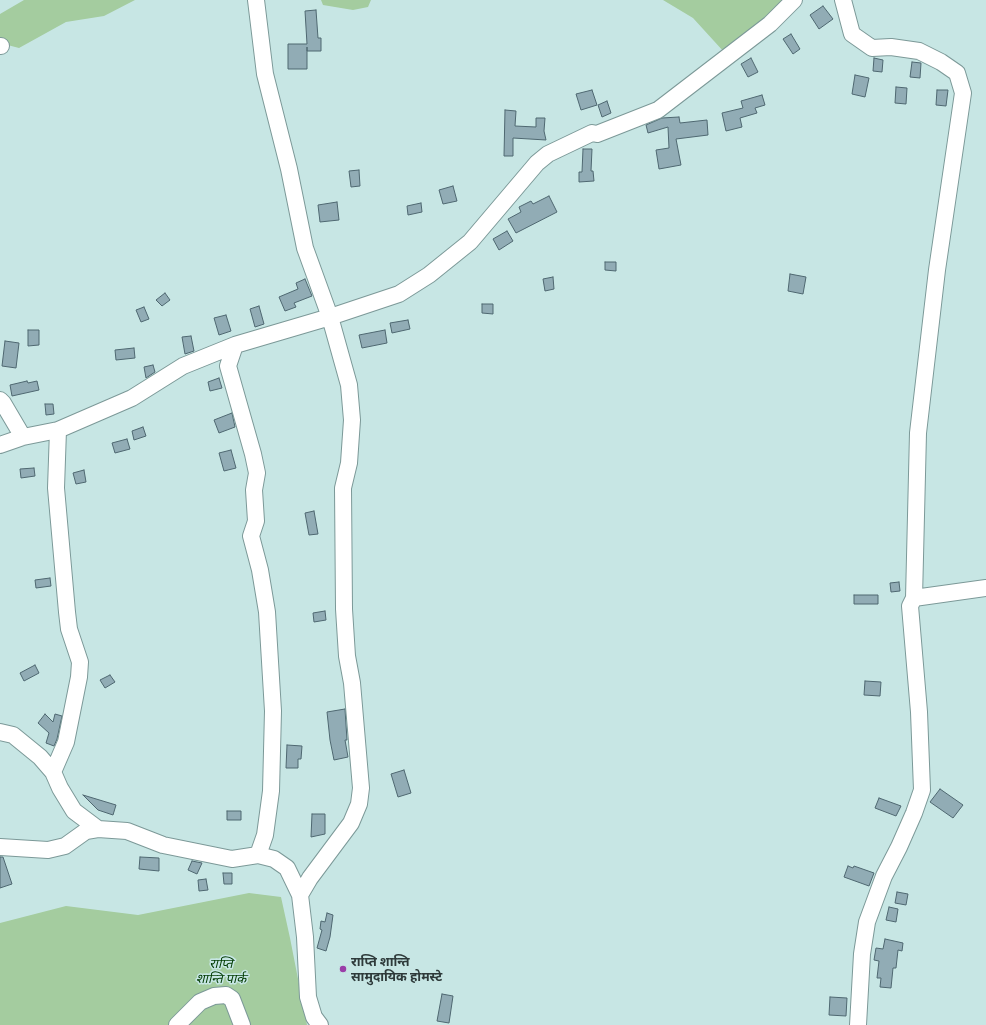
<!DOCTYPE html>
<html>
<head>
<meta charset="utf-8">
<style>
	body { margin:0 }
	canvas { display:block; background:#c7e6e4 }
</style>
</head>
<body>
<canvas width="986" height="1025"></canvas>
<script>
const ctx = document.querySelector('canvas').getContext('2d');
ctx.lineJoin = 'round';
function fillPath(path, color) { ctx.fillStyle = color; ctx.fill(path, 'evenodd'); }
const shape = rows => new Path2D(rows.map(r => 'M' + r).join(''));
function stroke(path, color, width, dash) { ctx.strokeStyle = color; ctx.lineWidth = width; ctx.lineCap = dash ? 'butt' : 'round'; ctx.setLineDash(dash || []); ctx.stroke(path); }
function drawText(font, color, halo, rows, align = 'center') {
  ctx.font = font + ' Merriweather,"Noto Sans Devanagari",serif'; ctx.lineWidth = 3; ctx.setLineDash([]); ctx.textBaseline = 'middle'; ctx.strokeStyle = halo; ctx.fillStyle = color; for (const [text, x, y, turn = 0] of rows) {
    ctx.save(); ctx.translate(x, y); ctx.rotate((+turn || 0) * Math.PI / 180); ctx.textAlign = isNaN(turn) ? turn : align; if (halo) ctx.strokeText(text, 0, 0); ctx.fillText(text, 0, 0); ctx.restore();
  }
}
const green = shape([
	[24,0,135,0,104,16,66,22,19,48,0,43,0,14],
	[321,0,371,0,368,7,353,10,323,5],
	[663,0,787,0,724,52,693,18],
	[249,893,281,897,290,938,307,1025,0,1025,0,923,66,906,138,915]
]);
const building = shape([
	[823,6,833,19,819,29,810,15,823,6],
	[316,10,318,38,321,38,321,51,307,51,307,47,307,69,288,69,288,44,307,44,305,11,316,10],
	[791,34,800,49,793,54,783,39,791,34],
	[751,58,758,72,748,77,741,64,751,58],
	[874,58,883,60,882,72,873,71,874,58],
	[912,62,921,63,920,78,910,77,912,62],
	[855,75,869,78,865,97,852,94,855,75],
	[896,87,907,88,906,104,895,103,896,87],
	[592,90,597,105,581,110,576,94,592,90],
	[937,90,948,90,946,106,936,105,937,90],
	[762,95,765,105,755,108,757,113,740,118,742,127,726,131,722,113,743,108,741,101,762,95],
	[607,101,611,113,602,117,598,105,607,101],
	[505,110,516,111,515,126,536,127,536,118,545,118,544,131,546,140,513,138,513,156,504,156,505,110],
	[679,117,680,123,707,120,708,135,676,139,681,165,659,169,656,150,669,148,668,127,648,133,646,125,662,118,679,117],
	[583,149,592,149,591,171,593,171,594,181,579,182,579,172,582,172,583,149],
	[359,170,360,186,351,187,349,171,359,170],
	[453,186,457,201,443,204,439,190,453,186],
	[549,196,557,212,516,233,508,219,521,212,519,207,531,201,533,204,549,196],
	[337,202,339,220,320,222,318,205,337,202],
	[421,203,422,212,408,215,407,206,421,203],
	[507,231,513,241,499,250,493,239,507,231],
	[605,262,616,262,616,271,605,270,605,262],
	[790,274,806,277,803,294,788,291,790,274],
	[553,277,554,289,545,291,543,279,553,277],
	[305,279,312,296,294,303,296,307,285,311,279,297,298,289,296,283,305,279],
	[165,293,170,300,162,306,156,300,165,293],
	[482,304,493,304,493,314,482,313,482,304],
	[259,306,264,324,255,327,250,309,259,306],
	[144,307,149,319,141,322,136,310,144,307],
	[226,315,231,331,219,335,214,318,226,315],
	[408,320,410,329,392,333,390,323,408,320],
	[28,330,39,330,39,345,28,346,28,330],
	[385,330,387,343,362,348,359,335,385,330],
	[191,336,194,351,185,354,182,337,191,336],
	[5,341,19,343,16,368,2,366,5,341],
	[134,348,135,358,116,360,115,350,134,348],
	[153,365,155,372,146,378,144,367,153,365],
	[219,378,222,388,210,391,208,382,219,378],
	[27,381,28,383,37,381,39,390,12,396,10,385,27,381],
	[45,404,53,404,54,414,46,415,45,404],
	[232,413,235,427,219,433,214,420,232,413],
	[143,427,146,436,134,440,132,431,143,427],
	[127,439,130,449,115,453,112,443,127,439],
	[231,450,236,468,224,471,219,453,231,450],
	[34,468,35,476,21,478,20,469,34,468],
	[84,470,86,482,76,484,73,473,84,470],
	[314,511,318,534,309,535,305,513,314,511],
	[50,578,51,586,36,588,35,580,50,578],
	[899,582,900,591,891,592,890,583,899,582],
	[854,595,878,595,878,604,854,604,854,595],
	[325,611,326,620,314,622,313,613,325,611],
	[35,665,39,673,24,681,20,673,35,665],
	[110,675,115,682,105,688,100,680,110,675],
	[865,681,881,682,880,696,864,695,865,681],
	[345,709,347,740,345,740,348,757,334,760,330,740,327,712,345,709],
	[45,714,53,722,55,714,62,716,57,739,54,746,46,743,49,733,38,723,45,714],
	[287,745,302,746,301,759,298,759,298,768,286,768,287,745],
	[404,770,411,793,398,797,391,774,404,770],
	[940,789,963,805,953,818,930,802,940,789],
	[83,795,116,805,113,815,98,810,83,795],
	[879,798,901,806,896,816,875,808,879,798],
	[227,811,241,811,241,820,227,820,227,811],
	[312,814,325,814,325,834,311,837,312,814],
	[0,857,3,857,12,884,0,888,0,857],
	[140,857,159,858,159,871,139,869,140,857],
	[192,861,202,863,197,874,188,870,192,861],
	[848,866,853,868,854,866,874,873,869,886,844,877,848,866],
	[223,873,232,873,232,884,224,884,223,873],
	[206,879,208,890,199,891,198,880,206,879],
	[897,892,908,894,906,905,895,903,897,892],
	[889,907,898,909,896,922,886,920,889,907],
	[327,913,333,915,330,937,326,951,317,948,322,930,320,929,321,921,325,922,327,913],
	[885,939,903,943,902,951,898,950,896,968,893,968,891,988,880,987,881,978,877,978,879,961,874,960,876,948,883,949,885,939],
	[442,994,453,996,449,1023,437,1021,442,994],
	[830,997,847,998,846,1016,829,1015,830,997]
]);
const minor = shape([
	[256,0,265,74,289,169,305,248,330,317,349,385,352,420,349,463,343,488,344,609,347,656,352,683,361,788,359,804,351,823,310,878,300,895],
	[843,0,852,34,872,48,891,47,919,51,941,62,957,73,963,93,937,270,918,433,914,598],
	[0,46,1,46],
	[235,345,228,366,253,454,257,473,254,490,256,521,251,536,260,570,267,612,273,711,271,791,265,835,258,855],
	[0,400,3,403,23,437],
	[0,445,23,437,58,430,132,398,183,366,235,345,330,317,399,294,429,275,470,242,537,163,548,154,592,133,597,134,658,110,770,24,794,0],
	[0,732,13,735,40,757,53,772,60,788,74,811,98,829,127,831,163,845,232,859,258,855,274,859,287,868,300,895,305,937,308,997,314,1017,320,1025],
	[53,772,66,742,79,677,80,662,69,629,67,612,56,488,58,430],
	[0,847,48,850,65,846,86,831,98,829],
	[177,1025,200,1002,214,996,226,995,232,999,242,1025],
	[858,1025,862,954,867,922,884,876,899,847,914,813,922,790,919,712,910,606,914,598,986,588]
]);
const markers = [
	[343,969,4,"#9a3ea8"]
];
const poiNames = [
	["राप्ति शान्ति",351,962],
	["सामुदायिक होमस्टे",351,977]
];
const parkNames = [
	["राप्ति",221,964],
	["शान्ति पार्क",221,979]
];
fillPath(green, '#a4cc9f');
fillPath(building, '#91acb5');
stroke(building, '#4f6871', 1);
stroke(minor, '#7c9998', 18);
stroke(minor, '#fff', 16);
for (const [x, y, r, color] of markers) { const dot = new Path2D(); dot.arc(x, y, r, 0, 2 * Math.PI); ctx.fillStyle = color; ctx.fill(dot); stroke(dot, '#c7e6e4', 1.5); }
drawText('bold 13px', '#2e3a3a', '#c7e6e4', poiNames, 'left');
drawText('italic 13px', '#003b00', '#c7e6e4', parkNames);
</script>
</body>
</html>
